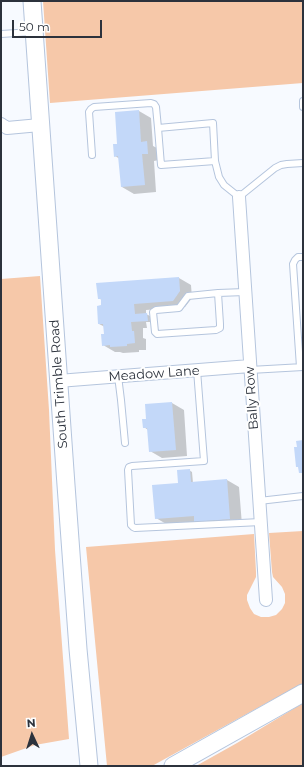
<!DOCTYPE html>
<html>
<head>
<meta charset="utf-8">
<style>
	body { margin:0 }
	#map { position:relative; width:304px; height:767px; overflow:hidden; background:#f7faff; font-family:Montserrat,sans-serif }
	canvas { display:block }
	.frame { position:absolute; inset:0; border:2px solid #2c323c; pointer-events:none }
	.north { position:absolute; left:12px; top:715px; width:40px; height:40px; -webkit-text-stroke:3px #fff; paint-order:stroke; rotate:356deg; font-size:11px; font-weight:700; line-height:16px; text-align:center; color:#2c323c }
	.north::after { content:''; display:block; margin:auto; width:14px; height:18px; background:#2c323c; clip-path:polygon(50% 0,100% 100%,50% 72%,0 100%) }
	.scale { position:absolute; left:12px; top:20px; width:90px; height:18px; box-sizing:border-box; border:2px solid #2c323c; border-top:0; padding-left:5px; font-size:12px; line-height:14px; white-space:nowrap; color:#2c323c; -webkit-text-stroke:3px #fff; paint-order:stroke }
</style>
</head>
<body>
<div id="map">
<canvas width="304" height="767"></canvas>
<div class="frame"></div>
<div class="north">N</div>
<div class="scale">50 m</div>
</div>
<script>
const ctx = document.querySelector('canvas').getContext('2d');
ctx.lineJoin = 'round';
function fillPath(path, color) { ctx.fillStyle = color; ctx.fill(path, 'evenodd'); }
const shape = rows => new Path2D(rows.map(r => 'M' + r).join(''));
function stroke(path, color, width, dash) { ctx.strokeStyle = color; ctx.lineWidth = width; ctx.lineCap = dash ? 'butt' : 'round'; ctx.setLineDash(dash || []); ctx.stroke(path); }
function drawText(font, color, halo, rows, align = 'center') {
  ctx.font = font + ' Montserrat,sans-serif'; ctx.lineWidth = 4; ctx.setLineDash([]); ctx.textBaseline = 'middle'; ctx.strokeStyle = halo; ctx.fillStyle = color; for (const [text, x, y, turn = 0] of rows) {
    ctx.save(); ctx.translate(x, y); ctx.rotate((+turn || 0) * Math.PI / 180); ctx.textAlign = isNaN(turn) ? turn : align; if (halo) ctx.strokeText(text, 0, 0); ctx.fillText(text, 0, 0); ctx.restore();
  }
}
const green = shape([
	[43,1,303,1,303,83,50,103],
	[40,276,49,410,55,550,69,739,35,745,1,757,1,279],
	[303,531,303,684,272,700,152,766,107,766,86,547,254,534,256,572,256,577,247,595,247,600,250,608,254,614,261,617,269,617,276,615,282,609,285,603,285,594,282,587,273,577,272,572,269,533],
	[303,703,303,766,196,766,237,743]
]);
const shadow = shape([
	[139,111,151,118,153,146,159,149,159,160,154,161,156,192,134,194,122,187,120,159,115,156,118,145],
	[179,278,191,285,192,298,185,307,146,310,146,314,150,316,150,322,146,322,147,328,143,328,143,338,146,339,146,350,139,350,139,352,123,353,120,352,115,352,103,345,105,335,105,327,99,324,102,306,102,300,98,298],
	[172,403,184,410,187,456,162,458,150,451,148,430,144,427],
	[189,470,192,472,193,483,227,480,239,487,242,525,207,528,198,523,168,525,156,518]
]);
const building = shape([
	[139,110,141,142,147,141,148,154,142,154,145,185,121,187,118,156,114,157,113,144,117,144,115,112],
	[179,277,180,291,173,301,134,304,135,314,147,313,148,321,131,322,132,331,134,331,135,343,127,344,127,346,110,347,110,345,102,346,101,334,104,334,103,324,98,324,97,306,101,305,101,299,98,299,96,283],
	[172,402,176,450,149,452,147,428,143,428,142,419,146,419,145,404],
	[303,440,303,473,299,473,298,467,296,467,294,447,297,447,296,441],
	[190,469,191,482,227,479,230,519,194,522,194,516,155,519,152,485,178,483,177,470]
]);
const lane = shape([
	[1,34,33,32],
	[303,101,303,107],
	[92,155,89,112,91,109,94,107,151,103,154,104,156,107,158,128],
	[215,161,213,123,158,128,161,165,215,161,219,177,224,185,239,197,275,168,281,165,287,164,303,163],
	[218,293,220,324,220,328,216,330,157,334,155,332,153,312,156,310,179,308,188,296,218,293,245,292],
	[300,367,293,264,295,260,298,257,303,257],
	[197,370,204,461,132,466,129,467,128,470,131,525,133,527,135,528,261,522],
	[250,370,303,367],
	[118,376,121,400,125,443],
	[259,501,303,496]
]);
const street = shape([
	[1,124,7,128,40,125],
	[239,197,266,600],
	[58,381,250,366]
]);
const secondary = shape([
	[32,1,66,485,78,649,89,766],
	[173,766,303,693]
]);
const streetNames = [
	["Meadow Lane",154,374,-4],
	["South Trimble Road",59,384,-94],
	["Bally Row",252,398,-94]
];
fillPath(green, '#f6c8a9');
fillPath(shadow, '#0003');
fillPath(building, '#c3d8f9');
stroke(lane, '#b5c5dd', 8);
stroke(street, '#b5c5dd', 14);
stroke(secondary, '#b5c5dd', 19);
stroke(lane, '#fff', 6);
stroke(street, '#fff', 12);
stroke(secondary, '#fff', 17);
drawText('13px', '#2c323c', '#fff', streetNames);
</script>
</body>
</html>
